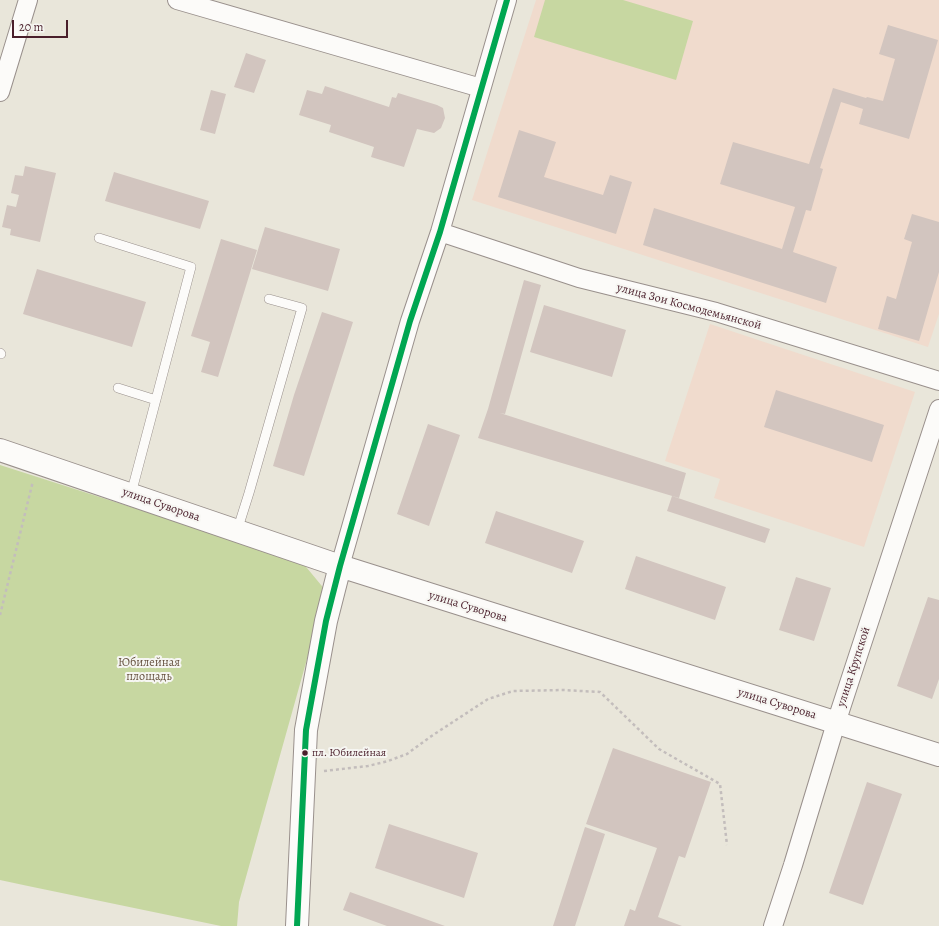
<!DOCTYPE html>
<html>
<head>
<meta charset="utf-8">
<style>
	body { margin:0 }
	#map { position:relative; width:939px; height:926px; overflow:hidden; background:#e9e6da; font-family:Alegreya,serif }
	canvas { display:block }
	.scale { position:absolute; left:12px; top:20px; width:56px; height:18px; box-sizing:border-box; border:2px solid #4a1f2b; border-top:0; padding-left:5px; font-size:12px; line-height:14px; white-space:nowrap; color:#4a1f2b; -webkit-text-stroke:3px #f6f6f2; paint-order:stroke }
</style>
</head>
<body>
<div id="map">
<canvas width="939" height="926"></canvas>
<div class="scale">20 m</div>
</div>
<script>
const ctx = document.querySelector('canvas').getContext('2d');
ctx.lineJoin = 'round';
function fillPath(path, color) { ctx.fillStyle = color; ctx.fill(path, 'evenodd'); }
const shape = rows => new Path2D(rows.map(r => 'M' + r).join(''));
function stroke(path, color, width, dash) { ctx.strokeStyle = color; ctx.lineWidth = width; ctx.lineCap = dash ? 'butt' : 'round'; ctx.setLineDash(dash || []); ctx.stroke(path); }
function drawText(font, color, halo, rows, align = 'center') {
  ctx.font = font + ' Alegreya,serif'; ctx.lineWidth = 4; ctx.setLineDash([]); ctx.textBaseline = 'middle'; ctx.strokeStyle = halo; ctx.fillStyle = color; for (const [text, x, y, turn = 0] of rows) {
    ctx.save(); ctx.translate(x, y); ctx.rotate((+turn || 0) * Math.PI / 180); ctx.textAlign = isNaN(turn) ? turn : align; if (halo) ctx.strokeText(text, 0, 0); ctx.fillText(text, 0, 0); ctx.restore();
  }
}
const built = shape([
	[536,0,939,0,939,314,928,347,472,200],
	[710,324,915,392,864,547,714,498,720,479,665,461]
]);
const green = shape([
	[545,0,623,0,693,21,676,80,534,37],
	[0,465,302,562,326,591,239,902,237,926,221,926,28,886,0,880]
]);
const building = shape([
	[888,25,938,40,909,139,859,124,863,109,841,102,820,168,823,169,811,211,806,210,793,252,837,267,826,303,643,245,654,208,782,249,795,207,720,184,733,142,809,164,833,88,866,98,867,97,883,101,895,59,879,54],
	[246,53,266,60,254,93,234,87],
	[325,86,389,107,392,97,396,98,398,93,437,105,443,108,445,118,441,128,434,133,417,129,404,167,371,157,374,147,329,132,331,125,299,115,307,90,322,94],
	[211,90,226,94,215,134,200,130],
	[519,130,556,142,544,177,603,195,610,175,632,182,616,234,498,197],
	[25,166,56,173,40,242,10,235,11,229,2,227,7,205,16,207,19,195,11,193,15,175,23,176],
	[114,172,209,201,200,229,105,201],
	[912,214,939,222,939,272,919,341,878,329,887,296,896,299,912,242,904,239],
	[265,227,340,249,328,291,252,269],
	[221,239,257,250,218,377,201,372,210,342,191,336],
	[37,269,146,302,132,347,23,314],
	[524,280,541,285,505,414,500,413,686,473,679,498,478,438,488,409],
	[544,305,626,330,612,377,530,352],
	[322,312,353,322,304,476,273,466,294,395],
	[776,390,884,425,872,462,764,427],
	[428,424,460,435,429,526,397,514],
	[672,496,770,529,765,543,667,511],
	[496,511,584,541,572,573,485,543],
	[636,556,726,587,715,620,625,589],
	[796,577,831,588,814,641,779,630],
	[928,597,939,600,939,679,932,699,897,686],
	[613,748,711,782,685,858,679,856,658,917,682,926,624,926,630,909,635,911,657,848,586,824],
	[867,782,902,794,863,905,829,893],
	[389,824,478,853,464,898,375,868],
	[585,827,605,834,575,926,553,926],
	[350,892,445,926,387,926,343,910]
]);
const path = shape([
	[0,615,33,481],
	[324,771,368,766,388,761,407,754,430,737,488,699,513,691,563,690,600,692,659,749,720,784,727,845]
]);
const lane = shape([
	[99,238,191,267,131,494],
	[0,353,1,354],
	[118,388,156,400],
	[237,531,249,493,302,308,269,299]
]);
const street = shape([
	[177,0,481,88],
	[0,92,28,0],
	[440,232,579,278,716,312,939,381],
	[340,566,410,321,440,232,507,0],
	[773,926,793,865,836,723,939,409]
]);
const secondary = shape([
	[0,450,340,566,939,755],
	[297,926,306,730,326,621,340,566]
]);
const bus1 = shape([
	[297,926,306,730,326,621,340,566,410,321,440,232,507,0]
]);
const markers = [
	[305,753,3.5,"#4a1f2b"]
];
const busNames = [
	["пл. Юбилейная",312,753]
];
const streetNames = [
	["улица Зои Космодемьянской",689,307,15],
	["улица Суворова",161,505,19],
	["улица Суворова",468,607,17],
	["улица Крупской",854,667,-72],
	["улица Суворова",777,704,17]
];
const parkNames = [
	["Юбилейная",149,663],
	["площадь",149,677]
];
fillPath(built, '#f0dbcd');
fillPath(green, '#c7d7a1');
fillPath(building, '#d2c5bf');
stroke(lane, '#99908c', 10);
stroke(street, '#99908c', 20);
stroke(secondary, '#99908c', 24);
stroke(path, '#c3bdbc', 2.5, [3, 3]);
stroke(lane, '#fcfbf9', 9);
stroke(street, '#fcfbf9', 18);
stroke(secondary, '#fcfbf9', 22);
stroke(bus1, '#00a651', 6);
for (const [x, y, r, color] of markers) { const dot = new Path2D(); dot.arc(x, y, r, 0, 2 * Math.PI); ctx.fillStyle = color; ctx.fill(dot); stroke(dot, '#f6f6f2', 1.5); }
drawText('11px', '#4a1f2b', '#f6f6f2', busNames, 'left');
drawText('12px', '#4a1f2b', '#f6f6f2', streetNames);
drawText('12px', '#675341', '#f6f6f2', parkNames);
</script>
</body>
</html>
